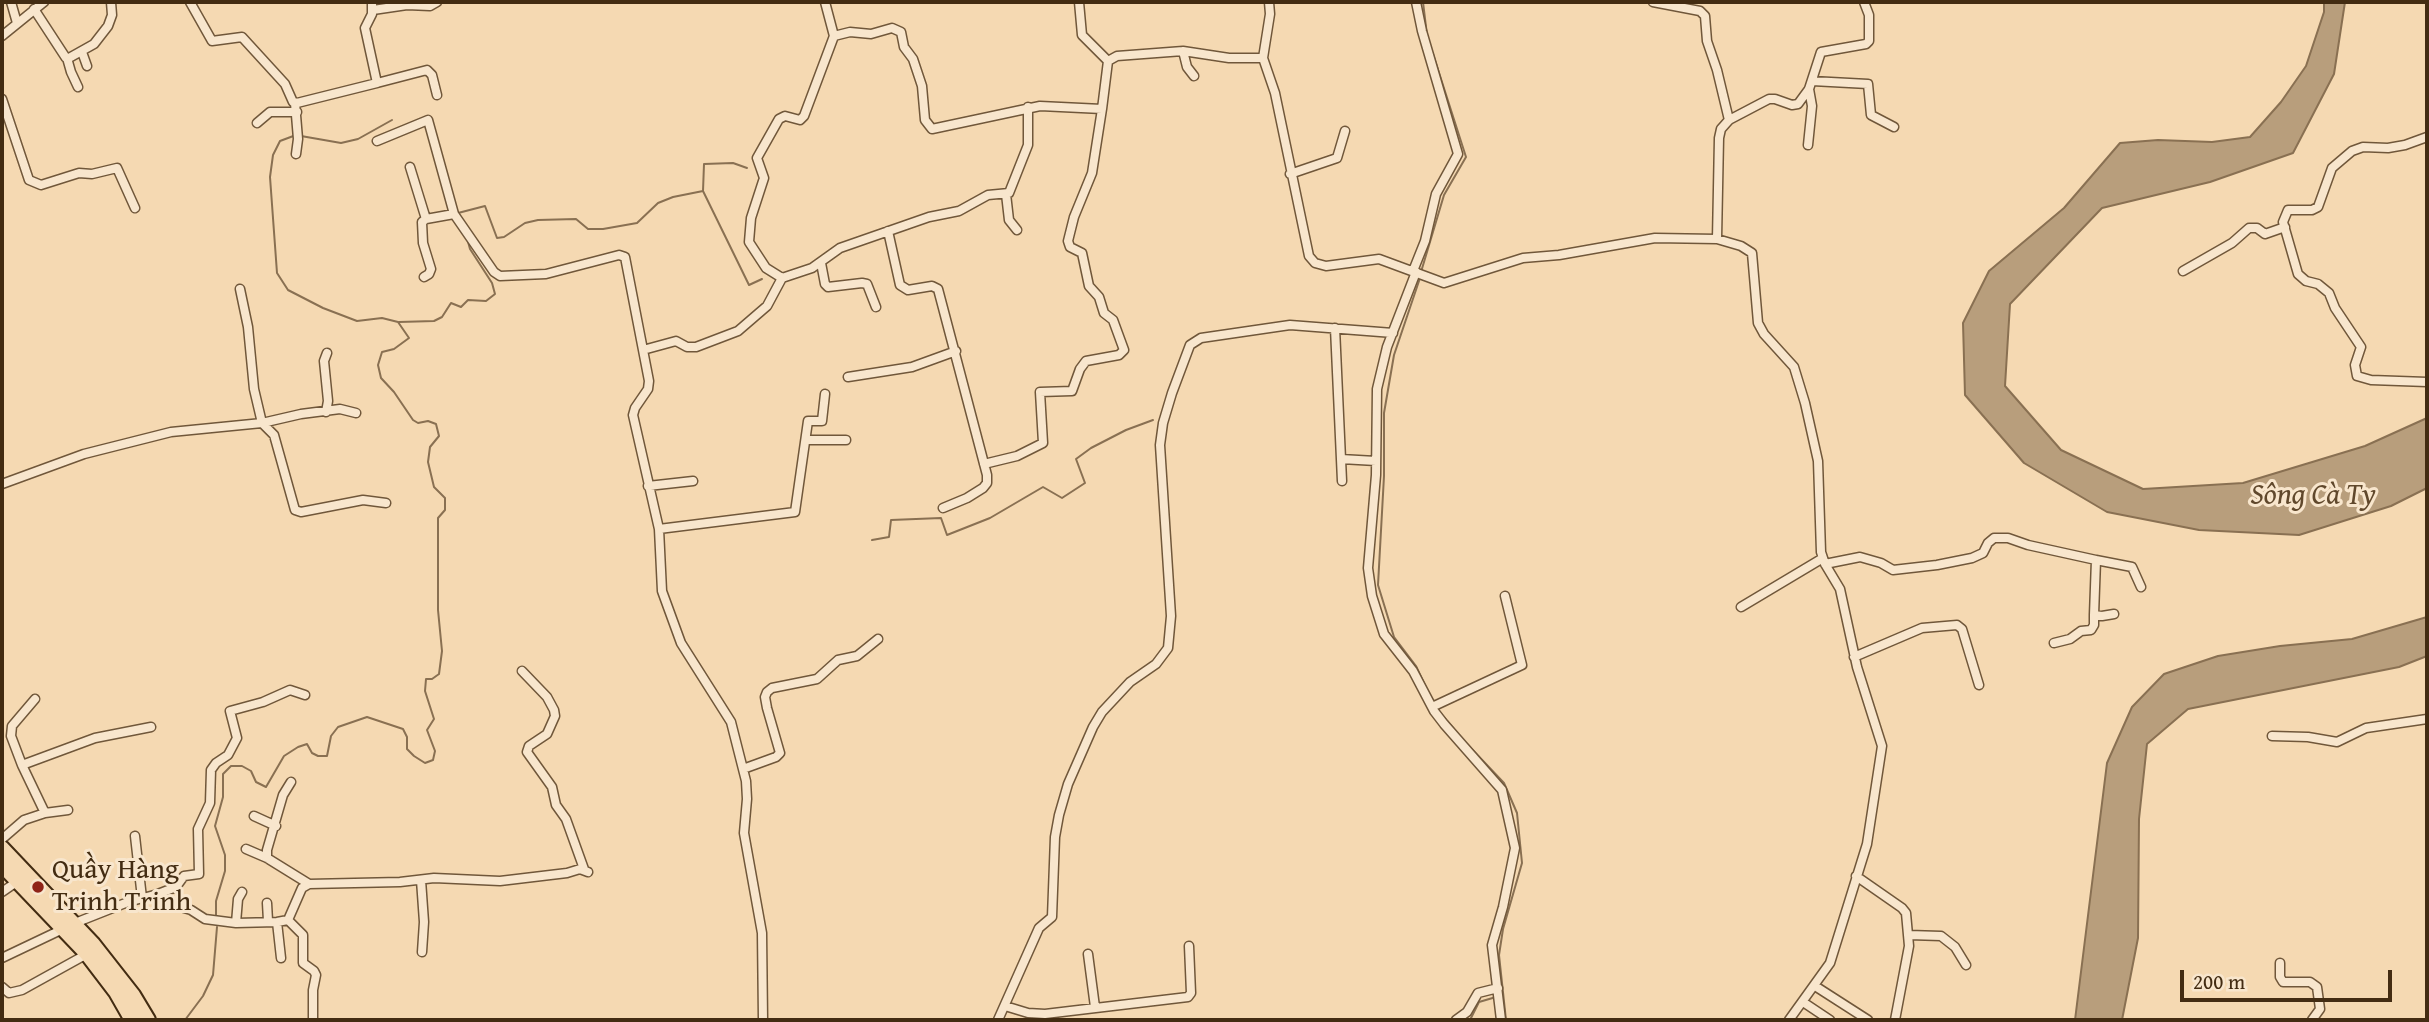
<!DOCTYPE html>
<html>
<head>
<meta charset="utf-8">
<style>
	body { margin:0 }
	#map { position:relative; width:2429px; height:1022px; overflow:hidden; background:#f5d9b2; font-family:"Gentium Book Plus",serif }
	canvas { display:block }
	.frame { position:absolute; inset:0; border:4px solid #432c12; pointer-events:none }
	.scale { position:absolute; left:2180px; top:970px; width:212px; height:32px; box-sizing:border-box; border:4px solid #432c12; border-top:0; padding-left:9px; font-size:21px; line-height:24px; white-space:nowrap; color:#432c12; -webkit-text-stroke:5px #f8e6cd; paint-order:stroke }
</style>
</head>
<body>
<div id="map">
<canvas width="2429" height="1022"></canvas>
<div class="frame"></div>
<div class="scale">200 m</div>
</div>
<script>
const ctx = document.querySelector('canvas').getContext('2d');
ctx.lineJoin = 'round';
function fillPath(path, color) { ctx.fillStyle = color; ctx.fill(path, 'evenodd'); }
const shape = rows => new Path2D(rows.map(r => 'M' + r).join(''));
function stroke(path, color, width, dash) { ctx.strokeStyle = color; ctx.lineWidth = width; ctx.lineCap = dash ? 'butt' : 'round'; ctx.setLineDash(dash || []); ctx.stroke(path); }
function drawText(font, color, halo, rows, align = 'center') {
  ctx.font = font + ' "Gentium Book Plus",serif'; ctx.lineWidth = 6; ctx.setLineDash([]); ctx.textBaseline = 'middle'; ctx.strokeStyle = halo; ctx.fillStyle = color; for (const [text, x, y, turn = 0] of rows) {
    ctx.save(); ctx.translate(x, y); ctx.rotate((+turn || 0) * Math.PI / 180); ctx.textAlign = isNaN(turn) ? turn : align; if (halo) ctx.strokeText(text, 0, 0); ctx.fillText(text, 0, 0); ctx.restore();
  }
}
const water = shape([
	[2324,2,2345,2,2334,74,2293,153,2210,182,2102,208,2010,304,2005,386,2061,450,2143,489,2243,483,2365,446,2427,418,2427,488,2391,506,2299,535,2199,530,2107,512,2024,463,1965,395,1963,323,1989,271,2064,208,2120,143,2158,140,2212,142,2250,137,2281,102,2306,66,2324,12,2324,2],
	[2427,617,2427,656,2399,667,2188,709,2147,744,2139,819,2138,938,2122,1020,2075,1020,2107,763,2132,707,2164,674,2218,656,2280,646,2352,639,2427,617]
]);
const stream = shape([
	[1423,2,1427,35],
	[301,136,341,143,358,139,392,120],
	[747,168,733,163,704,164,703,191,749,285,762,279],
	[458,213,485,206,497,238,504,237,525,223,538,220,576,219,588,229,603,229,637,223,658,203,673,197,703,191],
	[1421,272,1444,195,1466,157,1433,54],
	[1420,278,1394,355,1384,413,1384,476,1378,585,1394,637,1416,666,1428,692],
	[399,322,434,321,442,317,451,303,461,307,468,300,486,301,495,294,492,283,470,249,467,238],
	[872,540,889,537,891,520,941,518,947,535,990,518,1043,487,1062,498,1085,483,1076,459,1091,448,1126,430,1153,420],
	[1437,709,1454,729],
	[1467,744,1504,783,1517,813,1522,863,1503,929,1499,955,1506,1020],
	[216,915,216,901,225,871,225,855,215,826,223,797,223,774,231,766,242,766,251,771,256,782,266,787,284,756,298,747,307,744,312,753,318,756,327,756,331,736,338,727,367,717,403,729,407,737,407,749,414,756,425,763,433,760,435,751,427,730,434,719,425,691,426,679,432,679,439,674,442,651,438,610,438,518,445,510,445,498,434,487,428,462,430,447,439,436,436,424,428,421,418,423,413,420,394,392,381,378,378,365,382,352,394,349,409,338,398,322,382,318,357,321,323,308,288,290,277,273,270,177,273,155,280,141,296,135],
	[185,1020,203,996,213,975,217,927],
	[1470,1020,1479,1002,1496,997]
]);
const minor = shape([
	[11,2,17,23],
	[190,2,212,41,242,37,285,84,293,102,297,103,377,83,365,28,372,14,372,2],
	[1079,2,1082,35,1108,61],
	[1269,2,1270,14,1263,58,1275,93,1309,256,1315,263,1326,266,1379,259,1444,283,1523,258,1559,255,1655,238,1717,239,1741,246,1752,253,1758,323,1764,334,1794,367,1805,403,1818,461,1821,552,1825,564,1840,589,1857,667,1882,746,1867,844,1830,963,1789,1020],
	[1653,2,1700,11,1705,16,1707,41,1717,70,1729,120],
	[34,9,66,58,69,58,94,44,108,26,112,15,111,2],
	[373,10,407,5,430,6,437,2],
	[2,36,44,2],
	[834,36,850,32,871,34,892,28,901,32,904,47,913,59,922,86,925,120,932,129,1040,106,1102,109,1108,61,1117,56,1183,51,1229,58,1263,58],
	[1183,51,1187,67,1194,76],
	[82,52,87,66],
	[67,58,71,72,78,87],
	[1812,81,1868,84,1871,115,1894,127],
	[377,83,427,70,432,75,437,95],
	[2,99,29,180,41,185,79,173,92,174,117,168,135,208],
	[295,103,298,139,296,154],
	[257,123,270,112,297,112],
	[2427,137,2405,145,2388,148,2363,147,2352,151,2332,168,2318,207,2312,210,2288,210,2283,222,2298,274,2306,281,2318,284,2329,293,2335,308,2361,347,2355,365,2357,376,2371,380,2427,382],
	[377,141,428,120,454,214],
	[1808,145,1812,106,1809,89],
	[410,167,426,219],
	[1290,174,1337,158,1345,131],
	[1006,194,1009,220,1017,230],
	[888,231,900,285,908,290,932,286,938,289,987,475,987,483,983,488,967,498,943,508],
	[1717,239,1719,138,1721,129,1729,120,1769,99,1775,99,1792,105,1798,104,1809,89,1821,52,1866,44,1869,41,1869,15,1864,2],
	[821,263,825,284,828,287,862,283,867,284,876,307],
	[1413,271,1425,241,1436,194,1458,154,1422,31,1416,2],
	[2183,271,2232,243,2249,228,2257,228,2265,234,2285,227],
	[1416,272,1387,347,1377,389,1376,475,1368,568,1372,596,1384,634,1413,671,1434,711,1444,724,1502,790,1515,848,1503,907,1492,945,1501,1020],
	[424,277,429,274,431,269,423,243,422,222,426,219,454,214,494,272,500,276,546,274,619,255,625,257,649,381,648,389,635,408,633,415,659,529,662,591,681,643,731,722,746,781,747,799,744,833,762,933,763,1020],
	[782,278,766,268,749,242,751,218,764,178,757,158,779,119,785,116,800,120,804,116,834,36,825,2],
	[240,289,248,327,254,389,262,423,274,435,295,510,301,512,363,500,386,503],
	[1335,328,1342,481],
	[643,350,676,341,687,347,696,347,738,331,767,306,782,278,812,268,840,248,929,217,959,211,988,195,1009,193,1028,145,1028,107],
	[848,377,912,367,956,351],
	[326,412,328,401,324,361,327,353],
	[806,440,846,440],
	[1341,459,1376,461],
	[984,464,1017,456,1043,443,1040,392,1072,391,1080,369,1086,361,1119,355,1124,350,1113,320,1104,313,1099,297,1089,286,1082,253,1070,247,1068,241,1074,217,1092,173,1102,109],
	[2,484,84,454,171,432,262,423,301,414,340,409,356,413],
	[648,486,693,481],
	[659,529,795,512,808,421,822,421,825,394],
	[2096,560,2132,567,2141,587],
	[1825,564,1860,557,1881,563,1893,570,1937,565,1972,558,1983,553,1988,543,1994,538,2008,538,2028,545,2096,560,2094,615,2102,616,2114,614],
	[1741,607,1823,558],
	[2054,643,2070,639,2081,631,2091,630,2094,625,2094,615],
	[1854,657,1922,628,1957,625,1962,629,1979,685],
	[522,671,547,697,554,710,555,716,547,734,529,746,527,752,552,787,556,805,566,819,584,869],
	[35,699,12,726,11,736,22,765,45,813],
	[1432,707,1522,665,1505,596],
	[2272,736,2308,737,2337,742,2366,728,2427,719],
	[22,765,95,738,151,727],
	[743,769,776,757,780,753,767,708,765,697,767,692,772,688,817,679,838,660,857,656,878,639],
	[254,816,276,826],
	[135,836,142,898],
	[2,839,24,820,45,813,68,810],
	[246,849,267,858,309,884],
	[267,858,267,850,283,795,291,782],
	[1856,876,1902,908,1906,913,1909,946,1895,1020],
	[421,880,424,922,422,952],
	[2,892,18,881],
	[158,894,176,887,184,876,199,874,198,829,210,803,211,770,216,763,228,755,237,738,230,711,263,702,290,690,305,695],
	[267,903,268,921],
	[288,920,303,935,303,963,314,971,316,975,313,990,313,1020],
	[277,922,281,958],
	[75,923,128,902,158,894,170,904,191,910,205,919,236,923,277,922,288,920,302,888,309,884,400,882,434,878,500,881,567,873,580,869,588,872],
	[236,923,238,899,242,892],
	[1909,935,1941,936,1955,947,1966,965],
	[1088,954,1095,1007],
	[2,958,65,928],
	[2280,963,2280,977,2283,982,2310,982,2317,987,2320,1009,2312,1020],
	[1815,986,1868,1020],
	[2,987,9,993,22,990,87,954],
	[1803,1002,1830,1020],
	[1005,1006,1028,1013,1045,1014,1188,997,1191,993,1189,946],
	[998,1020,1039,928,1052,917,1055,837,1059,815,1068,784,1093,727,1102,712,1130,682,1156,664,1168,648,1171,616,1160,445,1163,423,1172,393,1190,345,1201,338,1290,325,1393,333],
	[1456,1020,1467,1012,1478,993,1498,988]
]);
const trunk = shape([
	[2,848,93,944,133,995,148,1020],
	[2,865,87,954,116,992,132,1020]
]);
const markers = [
	[38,887,7,"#8f2418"]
];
const poiNames = [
	["Quầy Hàng",52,871],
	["Trinh Trinh",52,903]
];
const waterNames = [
	["Sông Cà Ty",2313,496]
];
fillPath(water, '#b89e7c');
stroke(water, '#897052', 2);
stroke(stream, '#897052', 2);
stroke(minor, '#70573a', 11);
stroke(trunk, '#432c12', 18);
stroke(minor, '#f8e6cd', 8);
stroke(trunk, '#f5d9b2', 14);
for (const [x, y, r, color] of markers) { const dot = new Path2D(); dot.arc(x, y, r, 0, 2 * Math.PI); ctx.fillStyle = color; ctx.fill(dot); stroke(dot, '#f8e6cd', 2.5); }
drawText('28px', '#432c12', '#f8e6cd', poiNames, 'left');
drawText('italic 30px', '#60482c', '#f8e6cd', waterNames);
</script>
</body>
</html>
